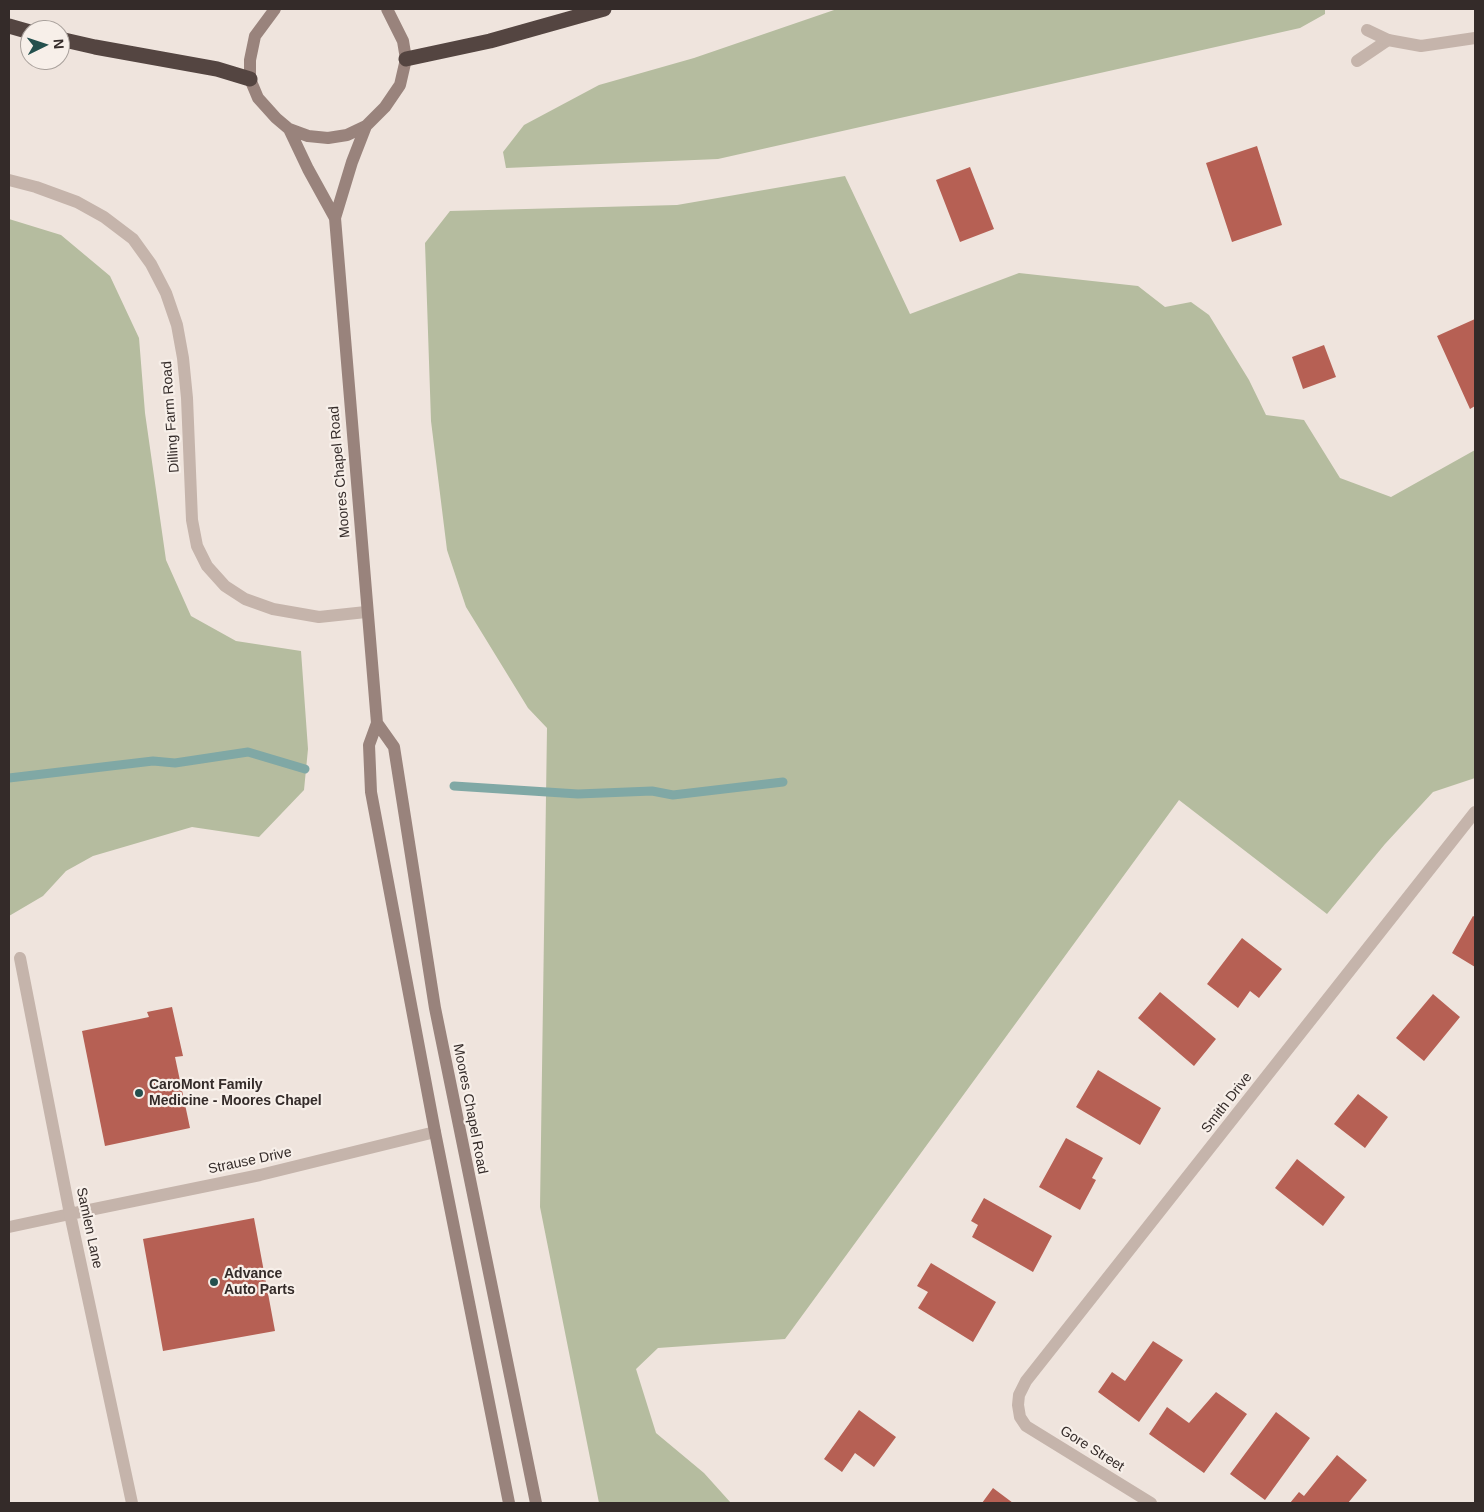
<!DOCTYPE html>
<html>
<head>
<meta charset="utf-8">
<style>
	body { margin:0 }
	#map { position:relative; width:1484px; height:1512px; overflow:hidden; background:#efe4dd; font-family:Arial,sans-serif }
	canvas { display:block }
	.frame { position:absolute; inset:0; border:10px solid #342b29; pointer-events:none }
	.north { position:absolute; left:20px; top:20px; width:50px; height:50px; box-sizing:border-box; background:#f7efe9; border:1px solid #a9a19c; border-radius:50%; rotate:86deg; font-size:14px; font-weight:700; line-height:20px; text-align:center; color:#342b29 }
	.north::after { content:''; display:block; margin:auto; width:18px; height:22px; background:#24504e; clip-path:polygon(50% 0,100% 100%,50% 72%,0 100%) }
</style>
</head>
<body>
<div id="map">
<canvas width="1484" height="1512"></canvas>
<div class="frame"></div>
<div class="north">N</div>
</div>
<script>
const ctx = document.querySelector('canvas').getContext('2d');
ctx.lineJoin = 'round';
function fillPath(path, color) { ctx.fillStyle = color; ctx.fill(path, 'evenodd'); }
const shape = rows => new Path2D(rows.map(r => 'M' + r).join(''));
function stroke(path, color, width, dash) { ctx.strokeStyle = color; ctx.lineWidth = width; ctx.lineCap = dash ? 'butt' : 'round'; ctx.setLineDash(dash || []); ctx.stroke(path); }
function drawText(font, color, halo, rows, align = 'center') {
  ctx.font = font + ' Arial,sans-serif'; ctx.lineWidth = 4.5; ctx.setLineDash([]); ctx.textBaseline = 'middle'; ctx.strokeStyle = halo; ctx.fillStyle = color; for (const [text, x, y, turn = 0] of rows) {
    ctx.save(); ctx.translate(x, y); ctx.rotate((+turn || 0) * Math.PI / 180); ctx.textAlign = isNaN(turn) ? turn : align; if (halo) ctx.strokeText(text, 0, 0); ctx.fillText(text, 0, 0); ctx.restore();
  }
}
const green = shape([
	[837,9,1325,9,1325,14,1300,28,718,159,506,168,503,152,524,125,599,85,694,58],
	[845,176,910,314,1019,273,1138,286,1165,307,1191,302,1209,315,1249,380,1266,415,1304,420,1340,478,1391,497,1475,450,1475,778,1433,792,1385,844,1327,914,1179,800,785,1339,658,1348,636,1369,656,1433,704,1473,731,1503,599,1503,540,1207,547,728,528,708,466,607,447,550,431,421,425,243,450,211,677,205],
	[9,219,61,235,110,276,139,338,145,413,166,560,191,616,236,641,301,651,308,749,304,790,259,837,192,827,93,856,66,871,43,896,9,916]
]);
const stream = shape([
	[9,778,153,761,175,763,248,752,305,769],
	[454,786,578,794,652,791,673,795,783,782]
]);
const building = shape([
	[1257,146,1282,225,1232,242,1206,163],
	[970,167,994,229,960,242,936,180],
	[1475,319,1475,406,1470,409,1437,336],
	[1324,345,1336,377,1303,389,1292,357],
	[1473,916,1475,917,1475,967,1452,953],
	[1242,938,1282,969,1259,998,1250,991,1238,1008,1207,984],
	[1160,992,1216,1039,1194,1066,1138,1018],
	[1433,994,1460,1017,1424,1061,1396,1038],
	[172,1007,183,1056,175,1057,190,1128,105,1146,82,1031,149,1017,147,1012],
	[1098,1070,1161,1108,1140,1145,1076,1107],
	[1358,1094,1388,1117,1365,1148,1334,1124],
	[1066,1138,1103,1158,1092,1178,1096,1180,1080,1210,1039,1187],
	[1297,1159,1345,1197,1323,1226,1275,1188],
	[984,1198,1052,1236,1033,1272,972,1237,978,1225,971,1221],
	[254,1218,275,1331,163,1351,143,1239],
	[931,1263,996,1302,973,1342,918,1308,928,1292,917,1286],
	[1153,1341,1183,1360,1139,1422,1098,1392,1112,1372,1125,1381],
	[1216,1392,1247,1414,1204,1473,1149,1434,1167,1407,1189,1423],
	[859,1410,896,1437,874,1467,855,1453,842,1472,824,1459],
	[1276,1412,1310,1438,1265,1500,1230,1474],
	[1337,1455,1367,1480,1348,1503,1290,1503,1299,1492,1304,1496],
	[993,1488,1013,1503,982,1503]
]);
const lane = shape([
	[1357,61,1388,40],
	[9,1227,70,1214]
]);
const street = shape([
	[1367,30,1388,40,1421,46,1475,38],
	[9,180,36,187,77,202,104,217,133,239,151,264,166,293,177,325,183,358,187,398,192,520,197,546,207,566,225,586,245,599,273,609,319,617,366,612],
	[20,958,70,1214,132,1503],
	[70,1214,260,1175,435,1132],
	[1151,1503,1026,1426,1020,1417,1018,1405,1019,1395,1026,1381,1475,812]
]);
const secondary = shape([
	[275,9,255,36,250,60,250,79,258,98,276,118,289,129,308,136,328,138,347,135,366,126,385,107,400,85,406,59,403,41,387,9],
	[366,126,352,162,335,218,377,723,369,745,371,792,435,1132,509,1503],
	[289,129,308,169,335,218],
	[377,723,394,747,435,1008,536,1503]
]);
const highway = shape([
	[9,26,30,32],
	[60,39,95,47,217,69,250,79],
	[406,59,490,41,604,9]
]);
const markers = [
	[139,1093,5,"#24504e"],
	[214,1282,5,"#24504e"]
];
const streetNames = [
	["Dilling Farm Road",171,417,-94],
	["Moores Chapel Road",340,472,-95],
	["Smith Drive",1227,1103,-52],
	["Moores Chapel Road",470,1109,79],
	["Strause Drive",250,1161,-12],
	["Samlen Lane",89,1228,78],
	["Gore Street",1092,1449,32]
];
const poiNames = [
	["CaroMont Family",149,1085],
	["Medicine - Moores Chapel",149,1101],
	["Advance",224,1274],
	["Auto Parts",224,1290]
];
fillPath(green, '#b5bc9f');
stroke(stream, '#80a8a5', 9);
fillPath(building, '#b66054');
stroke(lane, '#c5b4ab', 12);
stroke(street, '#c5b4ab', 12);
stroke(secondary, '#99837c', 12);
stroke(highway, '#544541', 15);
for (const [x, y, r, color] of markers) { const dot = new Path2D(); dot.arc(x, y, r, 0, 2 * Math.PI); ctx.fillStyle = color; ctx.fill(dot); stroke(dot, '#f7efe9', 2); }
drawText('14px', '#342b29', '#f7efe9', streetNames);
drawText('bold 14px', '#342b29', '#f7efe9', poiNames, 'left');
</script>
</body>
</html>
